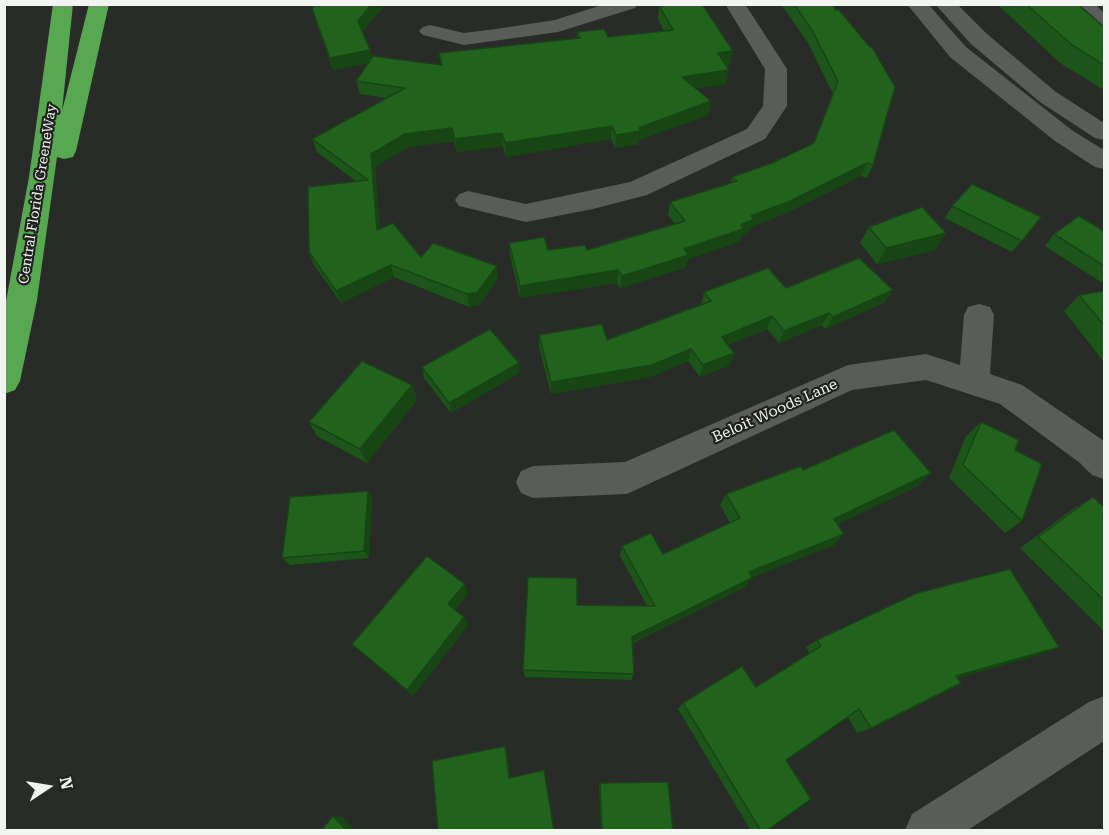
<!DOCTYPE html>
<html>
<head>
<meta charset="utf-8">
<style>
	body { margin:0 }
	#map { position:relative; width:1109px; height:835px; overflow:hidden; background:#292b29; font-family:"Roboto Serif",serif }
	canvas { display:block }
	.frame { position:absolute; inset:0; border:6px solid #f3f5f3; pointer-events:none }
	.north { position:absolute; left:18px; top:757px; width:60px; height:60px; -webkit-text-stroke:4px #1f211f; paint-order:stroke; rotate:78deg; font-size:16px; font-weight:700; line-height:24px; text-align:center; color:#f3f5f3 }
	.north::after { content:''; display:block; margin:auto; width:21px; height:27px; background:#f3f5f3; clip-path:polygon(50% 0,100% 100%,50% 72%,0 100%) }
</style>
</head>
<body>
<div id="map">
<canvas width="1109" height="835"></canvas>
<div class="frame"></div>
<div class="north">N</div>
</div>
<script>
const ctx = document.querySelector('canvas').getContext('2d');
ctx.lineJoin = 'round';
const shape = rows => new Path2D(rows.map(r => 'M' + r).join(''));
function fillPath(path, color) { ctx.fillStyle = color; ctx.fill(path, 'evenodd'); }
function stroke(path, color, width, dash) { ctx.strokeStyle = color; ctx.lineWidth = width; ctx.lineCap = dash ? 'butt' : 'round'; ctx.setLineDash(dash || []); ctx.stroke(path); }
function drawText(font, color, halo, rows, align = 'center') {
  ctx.font = font + ' "Roboto Serif",serif'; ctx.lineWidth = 4.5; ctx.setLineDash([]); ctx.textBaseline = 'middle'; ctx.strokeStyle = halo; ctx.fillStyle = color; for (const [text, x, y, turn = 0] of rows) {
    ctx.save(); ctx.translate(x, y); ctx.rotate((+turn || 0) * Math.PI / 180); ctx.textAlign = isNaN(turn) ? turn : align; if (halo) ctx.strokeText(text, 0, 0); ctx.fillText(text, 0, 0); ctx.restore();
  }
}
const minor = shape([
	[605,4,638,4,635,8,558,32,464,45,423,35,419,31,423,27,430,25,464,33,496,29,555,20,605,4],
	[725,4,745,4,787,69,787,106,765,139,647,195,593,209,526,222,459,206,455,200,459,194,468,191,526,204,630,182,747,129,763,106,765,69,725,4],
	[907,4,928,4,966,47,1073,131,1104,150,1104,169,1095,167,1055,141,950,57,907,4],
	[935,4,957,4,987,34,1056,92,1104,123,1104,140,1095,138,1040,102,971,44,935,4],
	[1073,4,1095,4,1104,13,1104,30,1097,28,1073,4],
	[979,304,990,307,994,315,990,374,1022,385,1104,441,1104,479,1092,475,1080,463,1000,404,926,380,852,390,627,494,533,498,521,493,516,482,521,471,533,466,625,462,848,365,926,354,960,365,964,315,968,307,979,304],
	[1104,696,1104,741,968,830,905,830,912,814,1089,702,1104,696]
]);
const highway = shape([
	[53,4,73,4,62,111,89,4,109,4,76,151,73,157,64,159,57,157,37,300,20,381,15,390,4,394,4,312,29,177,53,4]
]);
const wall = shape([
	[781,4,832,4,873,165,867,178,861,176,784,214,751,227,749,231,741,236,739,242,688,259,686,267,620,288,617,283,520,298,510,255,509,243,548,250,587,250,675,224,668,215,670,202,731,183,732,177,772,163,814,143,833,94,808,43],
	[997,4,1078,4,1104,27,1104,90,1060,63],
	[384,6,362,32,372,58,441,65,439,53,577,39,577,32,608,37,664,31,658,19,659,6,730,65,725,65,726,84,695,88,711,101,708,115,639,140,639,144,615,148,611,139,506,157,503,146,457,152,454,141,408,147,375,167,380,229,421,257,497,266,498,279,479,305,469,307,394,277,341,303,314,265,309,252,356,181,317,152,312,139,387,98,360,94,356,81,368,63,333,70,312,9],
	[952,206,1041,217,1012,252,945,218],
	[869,227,935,250,877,264,860,243],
	[1104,231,1104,284,1045,246,1054,234],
	[786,288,885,302,826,329,822,325,779,343,767,329,728,345,734,353,730,365,700,377,688,361,650,377,551,394,539,347,539,335,607,340,701,305,704,292],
	[1104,291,1104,362,1064,311,1079,295],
	[519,363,519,373,451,413,424,378,422,367],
	[412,385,417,400,367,463,317,436,309,422],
	[981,422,1015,450,1022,521,1005,533,949,478,966,436],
	[803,470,918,486,838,524,834,545,752,577,745,587,633,643,634,674,631,680,525,677,523,670,577,605,647,606,620,556,622,546,663,554,730,523,720,505,726,494],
	[368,491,372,500,369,558,290,565,282,558],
	[1093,497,1104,507,1104,631,1020,548,1073,509],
	[468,594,455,610,464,617,468,625,413,696,352,644],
	[817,640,1038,655,957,678,871,728,857,733,848,717,786,760,766,831,751,831,678,709,683,703,756,687,810,653,806,647],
	[600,783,673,831,601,831,599,785]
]);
const shadedWall = shape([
	[372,4,384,4,384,6,361,34,358,21],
	[370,50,373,62,333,70,330,58],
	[733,51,730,65,715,67,718,53],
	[729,70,726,84,680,90,682,77],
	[711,101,708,115,639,140,639,144,615,148,616,135,639,128],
	[612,126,611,139,506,157,505,143],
	[452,128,454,141,408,147,375,167,381,243,377,230,371,154,405,134],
	[502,133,503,146,457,152,455,139],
	[867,163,861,176,784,214,751,227,749,231,741,236,739,242,688,259,686,267,620,288,622,276,741,225,751,216],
	[946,233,935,250,877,264,886,248],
	[391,265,394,277,341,303,336,291],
	[497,266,498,279,479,305,469,307,467,294],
	[618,270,617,283,520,298,520,286],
	[893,290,885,302,826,329,833,317],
	[829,313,822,325,779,343,784,331],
	[772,316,767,329,718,349,722,337],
	[691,349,688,361,650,377,551,394,551,382],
	[734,353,730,365,700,377,703,365],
	[519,363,519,373,451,413,449,403],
	[412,385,417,400,367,463,360,449],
	[931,473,918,486,825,530,834,519],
	[368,491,372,500,369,558,364,551],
	[844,534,834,545,741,582,749,572],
	[752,578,745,587,629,644,632,637],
	[465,584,468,594,452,613,448,604],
	[464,617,468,625,413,696,407,690],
	[1059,647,1038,655,940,683,956,676],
	[505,746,507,750,511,781,509,778],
	[333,816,343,817,356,831,347,831]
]);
const building = shape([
	[316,4,372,4,358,21,370,50,330,58,312,9,316,4],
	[673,4,702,4,733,51,718,53,729,70,682,77,711,101,639,128,641,131,616,135,612,126,505,143,502,133,455,139,452,128,405,134,371,154,377,230,393,223,421,257,433,243,497,266,477,293,467,294,391,265,336,291,309,252,308,187,368,180,312,139,405,88,356,81,373,56,442,65,439,53,580,38,577,32,604,29,608,37,673,30,659,6,673,4],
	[794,4,832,4,836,10,838,9,870,47,872,47,895,87,873,165,867,163,788,202,751,216,754,219,741,225,743,229,684,249,689,255,622,276,618,270,520,286,509,243,544,237,548,250,585,245,587,250,685,221,670,202,737,181,732,177,772,163,814,143,838,81,812,30,794,4],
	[1026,4,1078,4,1104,27,1104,65,1072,45,1026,4],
	[972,184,1041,217,1022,241,952,206,972,184],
	[922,207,946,233,886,248,869,227,922,207],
	[1079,216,1104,231,1104,266,1054,234,1079,216],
	[859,258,893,290,833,317,829,313,784,331,772,316,722,337,734,353,703,365,691,349,652,365,551,382,539,335,602,324,607,340,711,301,704,292,768,268,786,288,859,258],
	[1104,291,1104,325,1079,295,1104,291],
	[490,329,519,363,449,403,422,367,490,329],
	[362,361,412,385,360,449,309,422,362,361],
	[981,422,1019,440,1015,450,1042,464,1022,521,963,465,981,422],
	[894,430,931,473,834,519,844,534,749,572,752,578,632,637,634,674,523,670,528,577,577,578,577,605,655,606,622,546,651,533,663,554,740,518,726,494,801,466,803,470,894,430],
	[368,491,364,551,282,558,290,497,368,491],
	[1093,497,1104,507,1104,600,1038,537,1093,497],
	[427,556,465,584,448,604,464,617,407,690,352,644,427,556],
	[1010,569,1059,647,956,676,961,683,871,728,859,709,786,760,811,799,766,831,761,831,683,703,742,666,756,687,821,646,817,640,917,593,1010,569],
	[505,746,509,778,544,770,554,831,438,831,432,761,505,746],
	[668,782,673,831,602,831,600,783,668,782],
	[333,816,347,831,321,831,333,816]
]);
const farStreetnames = [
	["Central Florida GreeneWay",38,194,-81]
];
const streetNames = [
	["Beloit Woods Lane",775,411,-24]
];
fillPath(minor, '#5a5c59');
fillPath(highway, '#58a852');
fillPath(wall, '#1c5419');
fillPath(shadedWall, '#174514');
fillPath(building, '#21621d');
stroke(building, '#174514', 1.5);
drawText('14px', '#f3f5f3', '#1f211f', farStreetnames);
drawText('15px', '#f3f5f3', '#1f211f', streetNames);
</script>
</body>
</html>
